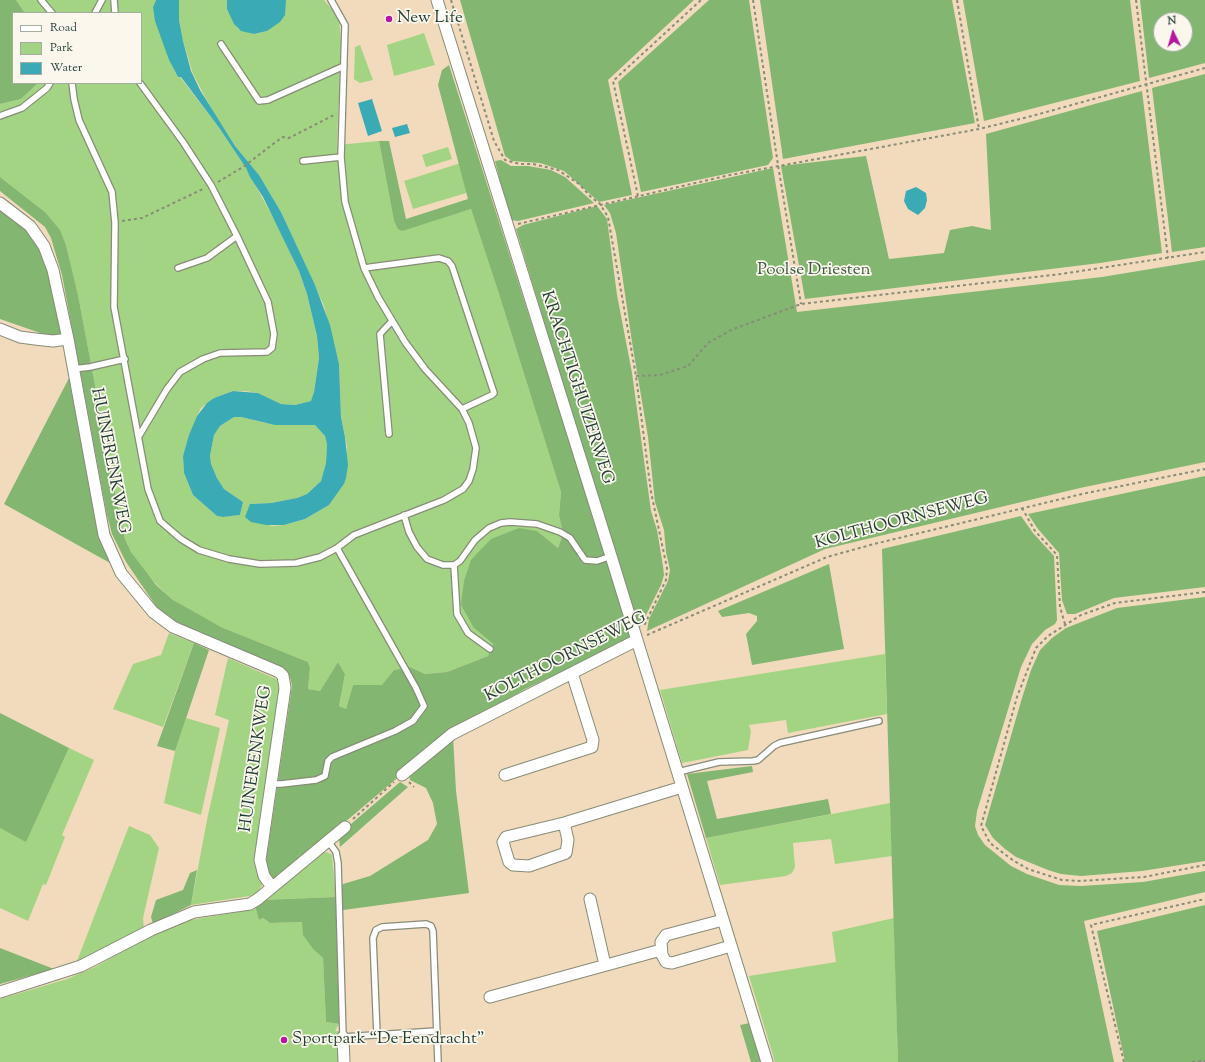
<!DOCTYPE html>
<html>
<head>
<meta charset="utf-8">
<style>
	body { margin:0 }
	#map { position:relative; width:1205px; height:1062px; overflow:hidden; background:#f1dbbc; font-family:"Sorts Mill Goudy",serif }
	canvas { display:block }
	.legend { position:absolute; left:12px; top:12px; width:130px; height:72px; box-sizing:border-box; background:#fbf7ec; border:1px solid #a3ada2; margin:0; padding:5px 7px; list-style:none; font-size:12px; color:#1f3d34 }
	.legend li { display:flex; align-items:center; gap:8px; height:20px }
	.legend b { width:20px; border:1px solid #a3ada2 }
	.north { position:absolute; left:1153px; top:12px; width:40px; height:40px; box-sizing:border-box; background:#fbf7ec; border:1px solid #a3ada2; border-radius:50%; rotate:355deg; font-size:11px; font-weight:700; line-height:16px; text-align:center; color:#1f3d34 }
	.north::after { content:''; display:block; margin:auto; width:14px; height:18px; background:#b5179e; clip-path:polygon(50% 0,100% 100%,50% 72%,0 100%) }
</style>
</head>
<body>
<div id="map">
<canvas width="1205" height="1062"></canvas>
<ul class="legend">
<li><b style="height:5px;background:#fff"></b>Road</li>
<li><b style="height:11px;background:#a3d483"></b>Park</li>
<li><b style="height:11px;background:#3aabb4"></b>Water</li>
</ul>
<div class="north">N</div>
</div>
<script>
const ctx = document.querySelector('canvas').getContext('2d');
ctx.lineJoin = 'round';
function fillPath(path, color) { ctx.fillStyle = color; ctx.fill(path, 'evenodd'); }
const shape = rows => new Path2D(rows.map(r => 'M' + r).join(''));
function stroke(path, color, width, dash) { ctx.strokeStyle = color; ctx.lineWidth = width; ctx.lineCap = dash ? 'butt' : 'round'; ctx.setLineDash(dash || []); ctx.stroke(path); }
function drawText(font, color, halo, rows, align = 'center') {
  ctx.font = font + ' "Sorts Mill Goudy",serif'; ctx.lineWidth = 3.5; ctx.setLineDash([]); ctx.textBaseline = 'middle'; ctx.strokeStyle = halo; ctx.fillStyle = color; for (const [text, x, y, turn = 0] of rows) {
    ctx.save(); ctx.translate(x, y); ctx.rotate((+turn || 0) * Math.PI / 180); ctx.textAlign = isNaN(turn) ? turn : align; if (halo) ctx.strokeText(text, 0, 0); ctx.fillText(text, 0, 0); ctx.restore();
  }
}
const green = shape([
	[16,0,156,0,153,7,169,60,178,77,180,77,220,129,246,168,282,234,299,271,307,294,317,336,319,358,313,398,311,401,295,405,281,404,258,393,245,391,233,391,214,398,201,408,197,416,183,456,184,473,193,495,217,516,223,517,240,515,243,502,224,489,217,478,211,464,210,456,214,435,220,426,234,417,241,417,266,423,315,425,325,436,327,444,326,463,321,481,307,494,297,498,271,503,250,504,271,526,284,525,305,519,329,505,344,484,347,446,341,417,339,364,324,306,281,212,259,175,235,146,213,112,193,74,183,41,179,20,179,0,227,0,227,9,238,29,254,34,267,31,286,0,324,0,339,18,341,44,337,145,379,141,394,221,402,230,471,209,499,294,561,492,559,515,563,534,558,548,537,531,474,628,493,644,488,656,447,672,425,674,410,667,394,670,383,685,353,685,346,709,339,706,345,674,338,662,320,691,308,689,310,668,308,662,221,627,190,611,173,600,157,585,143,570,131,552,125,539,121,523,78,295,66,245,60,231,45,212,0,177,0,104,21,99,38,83,141,83,141,13,25,13],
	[424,33,435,65,394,76,387,45],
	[360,45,373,80,360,83,354,79,355,47],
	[448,147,452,159,426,167,422,155],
	[467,161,476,190,413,209,404,181],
	[169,633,194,643,163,727,113,709,133,664,161,655],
	[885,654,887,714,788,733,786,720,749,725,751,731,748,750,682,763,660,690],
	[228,658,276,679,280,683,258,831,262,885,256,895,191,905,207,820,229,720,215,715],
	[186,718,220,728,201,815,164,803,175,751],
	[69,748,94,760,62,835,65,837,46,885,43,884,28,921,0,908,0,828,26,841],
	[890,803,892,856,835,864,831,839,793,843,795,867,792,873,786,876,720,885,706,838],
	[129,826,150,835,159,848,143,918,144,929,77,961],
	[327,852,332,855,336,897,262,900,318,853],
	[256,909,259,920,263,918,270,923,302,922,314,950,323,958,326,1022,339,1024,335,1031,340,1031,341,1062,0,1062,0,999,67,979,95,967,159,931,190,920],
	[894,918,898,1062,775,1062,749,976,836,962,832,932]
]);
const forest = shape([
	[0,0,16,0,25,13,13,13,13,83,38,83,21,99,0,104],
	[460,0,694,0,608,80,632,195,599,202,564,171,540,163,512,161,505,156],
	[709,0,749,0,773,158,768,165,641,192,618,82],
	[760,0,952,0,975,123,783,159],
	[963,0,1130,0,1140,81,984,121],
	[1140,0,1205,0,1205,63,1149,78],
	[1161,20,1185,20,1185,44,1161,44],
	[449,65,632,639,525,689,453,731,281,876,274,878,269,877,267,873,266,862,292,686,290,677,284,670,170,619,156,606,126,562,112,534,107,515,62,275,51,238,45,227,0,191,0,177,45,212,60,230,66,245,78,295,121,523,125,539,131,552,156,585,173,600,221,627,308,662,310,668,308,689,320,691,338,662,345,674,339,706,346,709,353,685,382,685,394,670,410,667,425,674,447,672,488,656,493,644,474,628,461,605,464,581,471,560,491,539,519,528,537,531,558,548,563,534,559,515,561,492,499,294,471,209,402,231,398,229,394,221,379,141,389,141,406,219,468,199,438,85,442,70],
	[1205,74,1205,247,1172,252,1152,88],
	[1142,91,1162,253,1100,263,805,299,781,166,866,156,889,259,944,253,950,230,972,226,991,230,986,134],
	[501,160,511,166,528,166,551,170,565,177,594,203,518,221,510,220,495,161],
	[773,168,797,312,1102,277,1205,260,1205,462,1080,488,825,549,647,631,649,619,668,581,670,570,666,552,664,530,655,502,648,437,632,342,616,233,610,213,604,205],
	[597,206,607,219,617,295,632,373,651,511,657,530,663,566,664,575,661,585,638,631,516,229,523,225],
	[0,208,36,235,43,249,61,335,46,335,0,319],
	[69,378,95,518,110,563,4,504],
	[1205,476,1205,587,1114,598,1075,614,1067,614,1062,600,1059,553,1038,529,1028,514],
	[1021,516,1033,533,1054,556,1057,620,1055,624,1045,630,1032,644,1021,667,977,811,975,826,978,835,985,845,1011,866,1027,874,1059,885,1081,886,1143,882,1205,871,1205,892,1084,921,1114,1062,898,1062,882,549],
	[829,564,844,649,752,665,746,634,757,621,757,616,749,613,722,617,718,611],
	[1205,597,1205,861,1142,871,1081,876,1061,874,1048,870,1016,857,1005,849,993,838,985,825,1022,698,1031,670,1040,650,1052,638,1066,628,1117,608],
	[194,643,209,650,175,751,157,746],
	[0,713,69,748,26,842,0,828],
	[453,736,456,791,469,893,336,911,339,1024,326,1022,323,958,314,950,303,935,302,922,270,923,263,918,259,920,255,906,262,900,336,897,343,884,370,876,428,840,437,824,433,803,426,788,410,780,409,775],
	[752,766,753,772,707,781,717,819,828,799,831,814,706,838,687,774],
	[400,782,408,787,340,847,339,839,344,830],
	[197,870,191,905,153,924,151,917,156,900,183,890,190,873],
	[1205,905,1205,1062,1125,1062,1097,931],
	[0,948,54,969,0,984],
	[750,1023,762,1062,751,1062,740,1025]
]);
const water = shape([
	[156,0,179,0,179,20,183,41,191,71,200,90,235,146,259,175,281,212,315,285,330,325,339,364,341,417,345,437,348,465,346,478,344,484,329,505,305,519,284,525,266,525,251,522,245,517,250,504,271,503,297,498,307,494,321,481,326,463,327,444,325,436,315,425,275,425,241,417,234,417,220,426,214,435,210,456,211,464,217,478,224,489,243,502,240,515,223,517,217,516,193,495,184,473,183,456,189,435,197,416,207,403,214,398,233,391,258,393,281,404,295,405,311,401,314,392,319,358,317,336,307,294,299,271,263,197,250,177,246,168,220,129,181,77,178,77,169,60,155,21,153,7],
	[227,0,286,0,285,15,280,22,267,31,254,34,241,31,234,24,227,9],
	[372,99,382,131,368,136,358,103],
	[407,124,410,133,395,137,392,128],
	[916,187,926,193,927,200,925,208,918,215,908,209,904,201,906,191]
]);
const path = shape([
	[451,0,494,141,505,160,520,164,533,164,558,170,579,184,591,197,600,204,608,217,636,376,651,492,667,568,666,580,644,626],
	[753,0,778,165,801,304],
	[957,0,979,129],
	[1136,0,1168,258],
	[218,182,243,167,277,141,283,137,289,138,334,115],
	[638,196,613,81,701,0],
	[122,221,142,218,203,189],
	[518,224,730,175,979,129,1032,116,1205,68],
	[636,376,660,375,688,366,708,343,731,330,801,304,1061,274,1205,252],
	[1022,508,1035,531,1057,555,1060,607,1065,624],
	[1205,592,1115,603,1081,615,1048,636,1036,648,1017,697,981,826,990,843,1014,861,1028,869,1062,880,1080,881,1144,877,1205,865],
	[647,635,827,557,874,544,1082,494,1205,469],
	[409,782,414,787],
	[353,819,394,782],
	[1124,1062,1091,925,1205,899],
	[1192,1062,1205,1061]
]);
const service = shape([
	[41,0,52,13],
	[114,0,115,13],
	[95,13,102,0],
	[221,44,259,101,268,100,344,66],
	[72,83,74,99,79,120,112,192,115,223,114,307,148,489,160,521,181,539,199,550,229,559,260,564,296,563,320,557,337,548,354,535,444,500,463,489,469,481,473,469,476,448,469,423,462,409,425,369,405,342,378,297,364,268,345,202,341,157,345,25,331,0],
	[0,116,22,108,47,88,50,83],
	[303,161,341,157],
	[178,268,207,258,237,236],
	[364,268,439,258,448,261,452,266,494,393,492,395,462,409],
	[73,369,90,367,125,359],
	[389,434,380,334,392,321],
	[139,436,167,389,180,372,203,359,220,353,267,352,272,348,274,334,268,302,237,236,211,185,183,142,140,83],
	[404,515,409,532,417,547,427,559,443,565,454,565,460,561,475,540,489,528,501,523,510,522,537,524,560,532,570,538,585,560,597,561,611,556],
	[454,565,457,614,468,633,490,649],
	[678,772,719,762,753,761,758,760,774,746,780,743,879,721],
	[271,784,281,784,316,780,325,776,328,761,332,757,395,731,413,721,424,706,416,688,337,548],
	[328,841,336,852,338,863,343,1037,436,1031],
	[377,1035,373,938,376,930,382,927,426,924,431,926,433,931,438,1062]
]);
const minor = shape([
	[437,0,611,556,767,1062],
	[0,203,30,226,44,246,53,270,68,339,104,535,121,573,153,612,173,627,279,672,283,676,285,688,260,860,264,876,272,887],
	[0,329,20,337,35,339,53,341,68,339],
	[402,775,452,734,637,640],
	[505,775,592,747,593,740,572,673],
	[564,823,568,840,566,853,529,866,513,865,509,862,503,842,506,837,564,823,682,787],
	[590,899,605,965],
	[723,920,666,935,661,942,662,955,666,962,672,963,731,946],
	[0,992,81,966,151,930,194,912,250,904,258,899,345,827],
	[490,997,661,950],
	[343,1037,344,1062]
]);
const markers = [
	[389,19,4,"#b5179e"],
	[284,1040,4,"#b5179e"]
];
const poiNames = [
	["New Life",397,19],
	["Sportpark “De Eendracht”",292,1040]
];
const parkNames = [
	["Poolse Driesten",814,271]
];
const streetNames = [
	["KRACHTIGHUIZERWEG",576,388,72],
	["HUINERENKWEG",109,461,79],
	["KOLTHOORNSEWEG",902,522,-15],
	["KOLTHOORNSEWEG",566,658,-27],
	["HUINERENKWEG",257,759,-82]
];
fillPath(green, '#a3d483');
fillPath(forest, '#82b671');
fillPath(water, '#3aabb4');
stroke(service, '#888c78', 8);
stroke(minor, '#888c78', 13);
stroke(path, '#888c78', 2, [3, 3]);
stroke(service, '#fff', 5.5);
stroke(minor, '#fff', 11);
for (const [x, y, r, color] of markers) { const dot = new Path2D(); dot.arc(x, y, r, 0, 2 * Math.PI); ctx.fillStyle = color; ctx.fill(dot); stroke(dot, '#fbf7ec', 1.5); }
drawText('17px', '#1f3d34', '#fbf7ec', poiNames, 'left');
drawText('17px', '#395b44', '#fbf7ec', parkNames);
drawText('17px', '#1f3d34', '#fbf7ec', streetNames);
</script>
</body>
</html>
